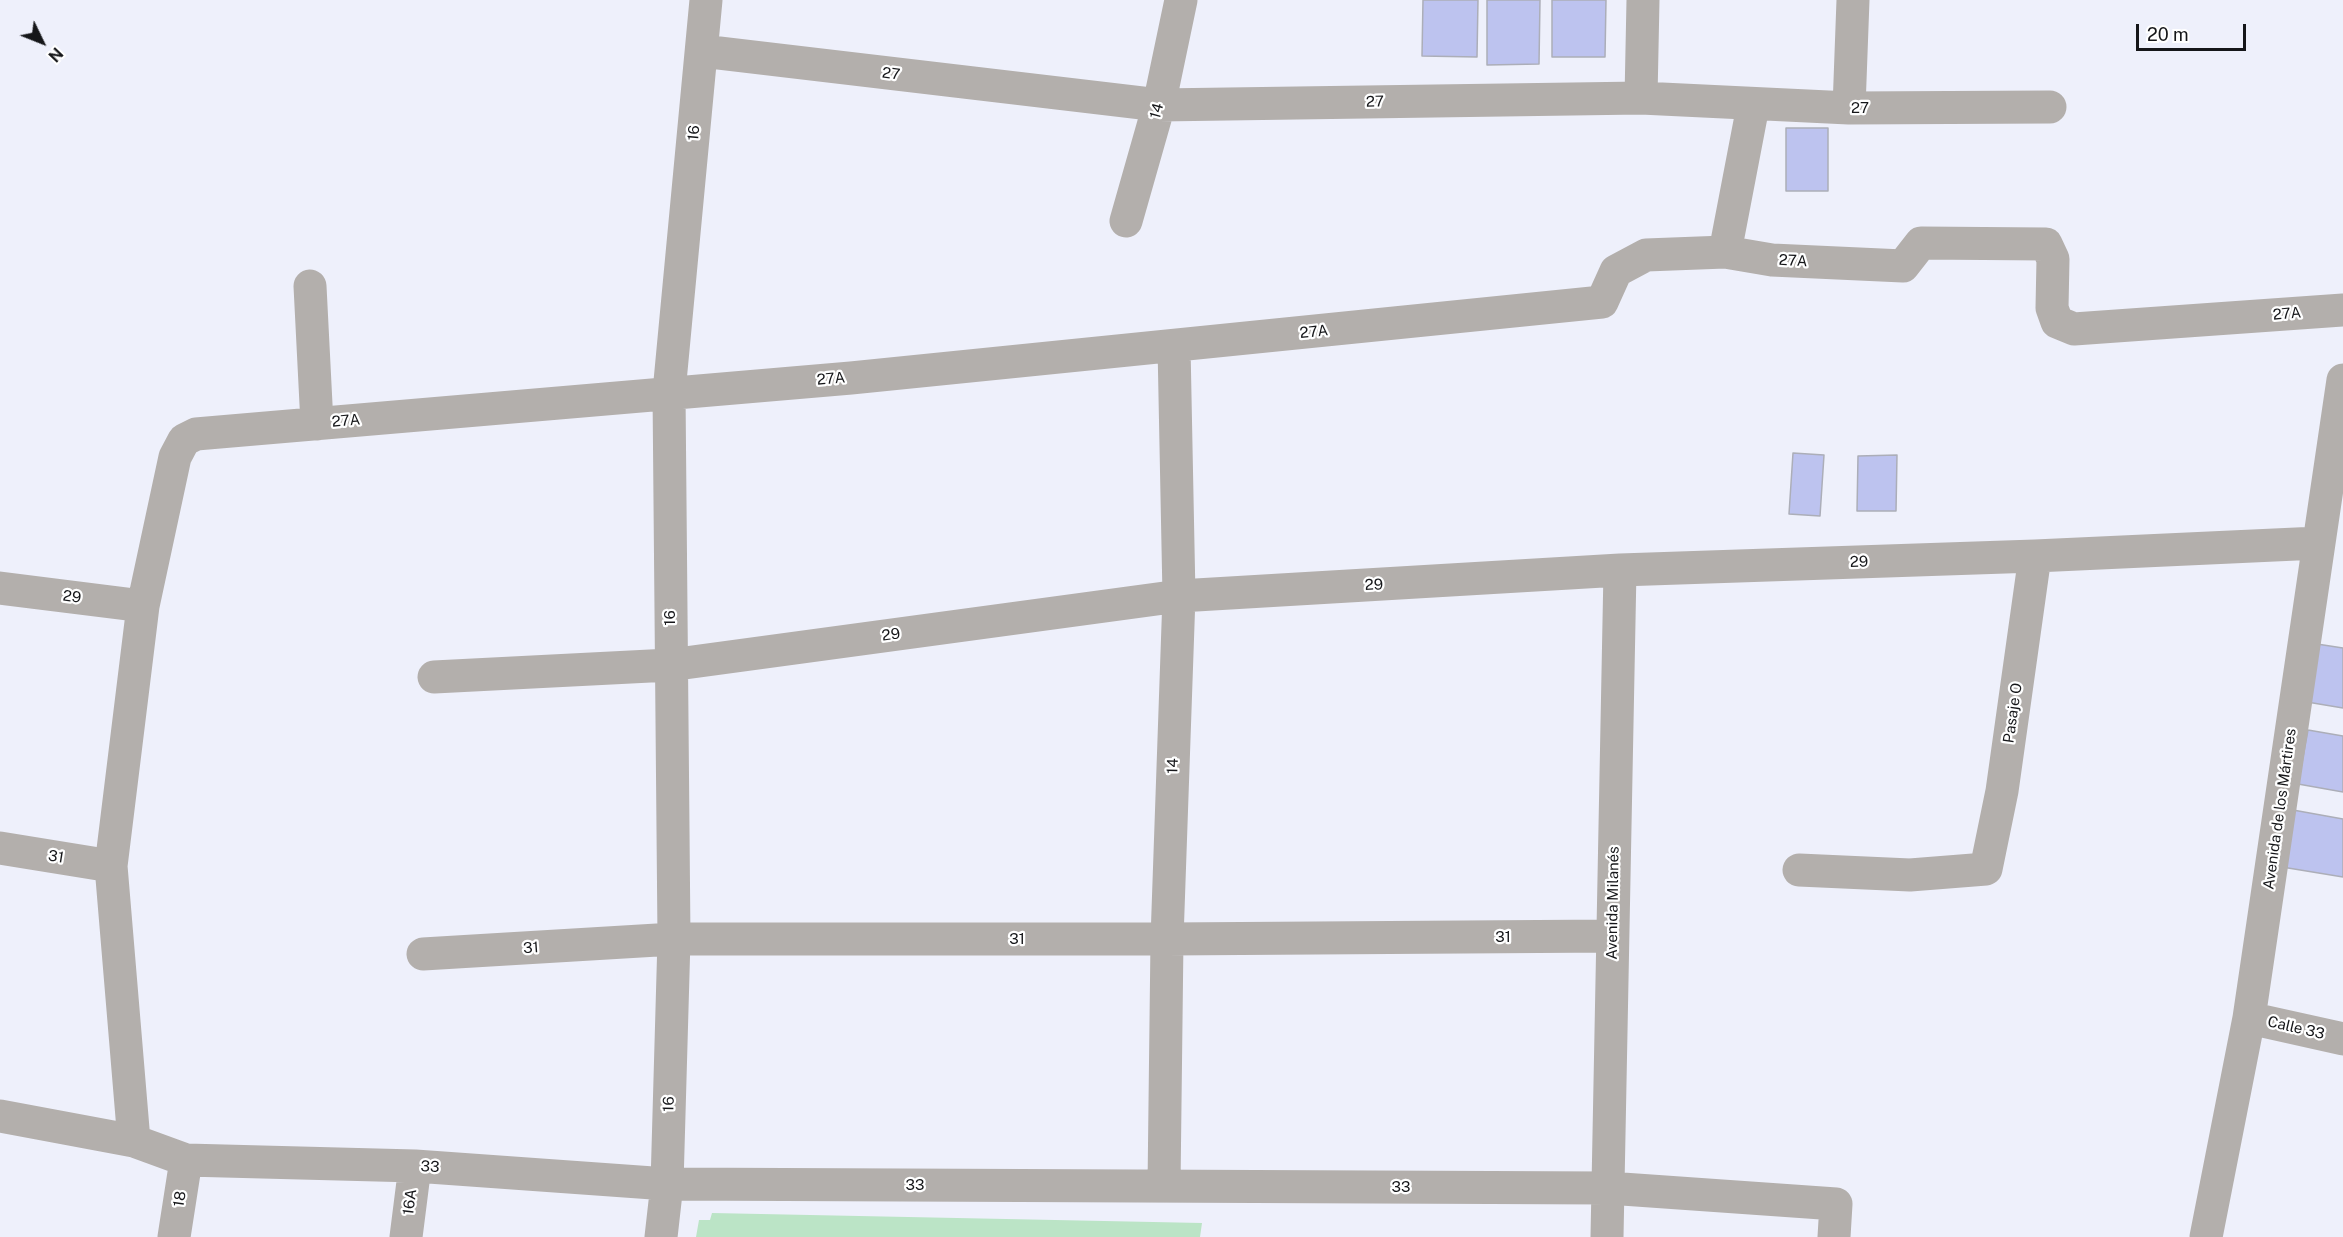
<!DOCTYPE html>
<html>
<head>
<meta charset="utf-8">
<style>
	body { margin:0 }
	#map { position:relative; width:2343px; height:1237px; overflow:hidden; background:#eef0fb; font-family:"Public Sans",sans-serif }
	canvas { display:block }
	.north { position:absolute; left:12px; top:12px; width:60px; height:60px; -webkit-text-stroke:4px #fff; paint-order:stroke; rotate:133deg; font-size:16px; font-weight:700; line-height:24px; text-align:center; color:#151619 }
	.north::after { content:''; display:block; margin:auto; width:21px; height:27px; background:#151619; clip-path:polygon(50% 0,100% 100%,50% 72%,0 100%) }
	.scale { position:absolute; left:2136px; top:24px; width:110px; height:27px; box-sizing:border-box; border:3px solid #151619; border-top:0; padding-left:8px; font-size:18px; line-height:21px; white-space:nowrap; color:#151619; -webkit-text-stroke:4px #fff; paint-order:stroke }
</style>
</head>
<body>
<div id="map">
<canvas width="2343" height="1237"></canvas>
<div class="north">N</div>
<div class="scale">20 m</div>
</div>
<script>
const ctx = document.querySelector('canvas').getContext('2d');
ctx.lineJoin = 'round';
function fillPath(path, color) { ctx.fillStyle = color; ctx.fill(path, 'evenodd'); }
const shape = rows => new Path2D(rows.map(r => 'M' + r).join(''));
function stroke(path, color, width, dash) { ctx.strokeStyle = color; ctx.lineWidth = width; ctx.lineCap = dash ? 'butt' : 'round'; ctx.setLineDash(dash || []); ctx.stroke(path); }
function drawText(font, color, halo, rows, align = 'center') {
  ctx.font = font + ' "Public Sans",sans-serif'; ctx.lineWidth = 4.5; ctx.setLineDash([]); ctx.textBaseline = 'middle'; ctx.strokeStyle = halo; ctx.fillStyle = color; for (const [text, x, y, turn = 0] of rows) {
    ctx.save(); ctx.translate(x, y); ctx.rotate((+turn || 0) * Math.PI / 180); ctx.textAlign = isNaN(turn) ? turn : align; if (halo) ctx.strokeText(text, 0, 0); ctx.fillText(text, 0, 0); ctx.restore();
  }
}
const green = shape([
	[712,1213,1202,1223,1200,1237,696,1237,699,1220,710,1220]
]);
const building = shape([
	[1423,0,1478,0,1477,57,1422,56,1423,0],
	[1487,0,1540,0,1539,64,1487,65,1487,0],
	[1552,0,1606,0,1605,57,1552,57,1552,0],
	[1786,128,1828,128,1828,191,1786,191,1786,128],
	[1793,453,1824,455,1820,516,1789,514,1793,453],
	[1897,455,1896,511,1857,511,1858,456,1897,455],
	[2317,644,2343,648,2343,708,2307,702,2317,644],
	[2308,730,2343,736,2343,792,2298,784,2308,730],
	[2293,810,2343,819,2343,877,2282,867,2293,810]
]);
const minor = shape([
	[702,51,1159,105,1641,98,1849,108,2050,107],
	[1641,98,1643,0],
	[1849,108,1853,0],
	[1126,221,1159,105,1181,0],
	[1725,252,1753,106],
	[310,286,317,424],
	[0,588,143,606],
	[434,677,670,665,1179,596,1620,570,2035,556,2318,543],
	[0,848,111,866],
	[1799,870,1910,875,1986,869,2002,791,2035,556],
	[423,954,674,939,1167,939,1612,936],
	[2249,1018,2343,1039],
	[0,1116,134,1141,186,1160,415,1166,667,1184,1608,1188,1836,1204,1834,1237],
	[134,1141,111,866,143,606,175,457,184,440,196,434,851,378,1602,302,1616,271,1646,255,1725,252,1772,260,1903,266,1921,243,2046,244,2053,259,2052,308,2057,322,2074,329,2343,310],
	[1164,1186,1167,939,1179,596,1174,346],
	[174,1237,186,1160],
	[406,1237,415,1166],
	[661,1237,667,1184,674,939,669,392,706,0],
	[1607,1237,1620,570],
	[2206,1237,2249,1018,2343,380]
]);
const streetNames = [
	["27",891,74,7],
	["27",1375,102,-1],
	["27",1860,108],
	["14",1157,111,-75],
	["16",694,133,-85],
	["27A",1793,261,3],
	["27A",2287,314,-5],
	["27A",1314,332,-6],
	["27A",831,379,-5],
	["27A",346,421,-5],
	["29",1859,562,-2],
	["29",1374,585,-3],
	["29",72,597,7],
	["16",670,618,-90],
	["29",891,635,-8],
	["Pasaje O",2013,713,-82],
	["14",1173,766,-88],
	["Avenida de los Mártires",2280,809,-82],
	["31",56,857,9],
	["Avenida Milanés",1613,903,-89],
	["31",1503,937],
	["31",1017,939],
	["31",531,948,-4],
	["Calle 33",2296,1028,13],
	["16",669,1104,-88],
	["33",430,1167,4],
	["33",915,1185],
	["33",1401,1187],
	["18",180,1199,-81],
	["16A",410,1202,-83]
];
fillPath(green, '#bbe4c6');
fillPath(building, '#bdc3ef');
stroke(building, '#acaeb8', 1.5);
stroke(minor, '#b3afac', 33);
drawText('15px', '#151619', '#fff', streetNames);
</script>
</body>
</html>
